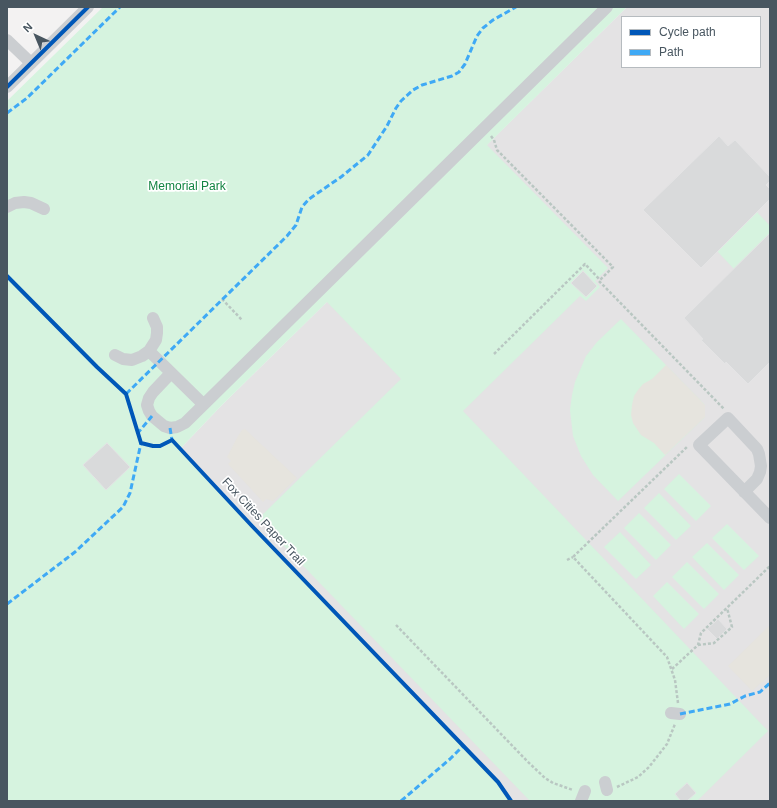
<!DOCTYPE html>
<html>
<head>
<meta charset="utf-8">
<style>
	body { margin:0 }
	#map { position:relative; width:777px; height:808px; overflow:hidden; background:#f3f2f2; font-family:Arial,sans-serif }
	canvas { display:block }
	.frame { position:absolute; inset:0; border:8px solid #485660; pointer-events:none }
	.legend { position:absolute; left:621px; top:16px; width:140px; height:52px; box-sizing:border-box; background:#fff; border:1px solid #b6bbbf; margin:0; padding:5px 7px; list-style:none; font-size:12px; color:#485660 }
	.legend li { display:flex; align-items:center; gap:8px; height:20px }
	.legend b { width:20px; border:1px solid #b6bbbf }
	.north { position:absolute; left:16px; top:16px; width:40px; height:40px; -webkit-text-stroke:3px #fff; paint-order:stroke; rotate:316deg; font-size:11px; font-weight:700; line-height:16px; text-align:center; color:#485660 }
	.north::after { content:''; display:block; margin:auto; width:14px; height:18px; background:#485660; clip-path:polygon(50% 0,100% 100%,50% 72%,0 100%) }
</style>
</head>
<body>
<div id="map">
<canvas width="777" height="808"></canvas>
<div class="frame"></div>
<ul class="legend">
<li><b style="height:5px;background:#0057b8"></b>Cycle path</li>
<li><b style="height:5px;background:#3fa9f5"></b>Path</li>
</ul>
<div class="north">N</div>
</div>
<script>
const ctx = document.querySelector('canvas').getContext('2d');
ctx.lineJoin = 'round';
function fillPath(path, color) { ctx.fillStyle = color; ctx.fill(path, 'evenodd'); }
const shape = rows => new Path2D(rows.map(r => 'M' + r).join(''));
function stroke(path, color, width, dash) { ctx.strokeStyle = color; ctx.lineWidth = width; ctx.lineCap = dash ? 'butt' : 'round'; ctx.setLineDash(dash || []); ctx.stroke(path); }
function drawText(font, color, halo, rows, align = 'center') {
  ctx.font = font + ' Arial,sans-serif'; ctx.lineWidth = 3.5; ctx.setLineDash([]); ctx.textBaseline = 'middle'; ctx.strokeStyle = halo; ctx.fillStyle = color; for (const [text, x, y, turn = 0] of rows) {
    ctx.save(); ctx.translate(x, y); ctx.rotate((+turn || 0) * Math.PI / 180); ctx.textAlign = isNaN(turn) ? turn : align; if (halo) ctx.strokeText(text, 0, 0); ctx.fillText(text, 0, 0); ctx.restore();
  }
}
const education = shape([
	[627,7,770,7,770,801,514,801,181,448,221,406],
	[622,17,760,17,760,67,622,67]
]);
const green = shape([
	[103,7,627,7,487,145,608,268,595,281,600,287,586,301,580,296,463,411,768,731,697,801,530,801,258,519,401,379,327,302,221,406,181,448,514,801,7,801,7,101],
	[757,212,770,226,770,233,734,269,717,251],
	[621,319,705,405,705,417,618,501,593,475,581,456,573,436,570,410,572,395,575,382,586,356,597,342],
	[679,474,711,506,696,521,664,489],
	[659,493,691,526,676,540,644,508],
	[639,513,671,545,656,560,624,528],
	[727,524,759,556,744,570,712,538],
	[620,532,651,565,636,579,604,547],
	[707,543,739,575,724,590,692,557],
	[687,562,719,594,704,609,672,577],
	[667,582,699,614,684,629,653,596]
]);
const sand = shape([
	[666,365,705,405,705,417,665,455,654,443,641,435,633,423,631,415,632,405,634,396,638,390,643,384,652,379],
	[245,429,297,478,273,501,266,499,263,502,228,464,231,461,227,457,238,436,242,430],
	[770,625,770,675,752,691,728,666]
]);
const building = shape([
	[719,136,728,146,735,140,770,177,770,181,766,185,770,189,770,199,701,268,643,210,719,136],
	[770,233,770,362,748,384,726,362,725,364,701,340,703,339,684,318,770,233],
	[583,271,597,286,586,297,571,283,583,271],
	[107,443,130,467,106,490,83,465,107,443],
	[718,619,727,629,717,639,707,629,718,619],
	[687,783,696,793,687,801,681,801,675,794,687,783]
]);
const path = shape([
	[491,136,494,140,497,150,613,267,599,281,724,409],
	[222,299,242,320],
	[494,354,585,264,600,280],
	[567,560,573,557],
	[396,625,527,761,545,778,553,783,573,790],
	[698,645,714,643,732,627,727,608],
	[672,669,698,645,701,633,770,566],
	[678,703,675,680,667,657,573,557,688,446],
	[617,787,638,777,649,767,667,744,675,724]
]);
const minor = shape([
	[7,40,31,63],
	[7,87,88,7],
	[7,207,15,203,24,202,31,203,44,209],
	[149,351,203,404],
	[115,355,123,359,132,360,142,356,149,351,156,340,157,333,157,327,153,318],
	[171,373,153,392,149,398,147,405,149,411,152,416,164,426,170,428,177,427,185,423,607,7],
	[744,492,757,479,760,472,761,466,759,454,757,449,728,418,699,445,770,518],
	[671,713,680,714],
	[605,782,607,790],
	[581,801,585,791]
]);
const quiet = shape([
	[7,113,27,98,120,7],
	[126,394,287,236,296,225,302,207,309,199,341,177,368,155,387,126,396,108,401,101,413,90,422,85,452,76,459,72,465,64,477,36,483,28,493,20,516,7],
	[170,428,172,440],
	[137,434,152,416],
	[7,604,75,552,123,507,130,493,141,443],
	[680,714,730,704,745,696,760,692,770,683],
	[401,801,450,759,463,746]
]);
const cycleway = shape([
	[7,87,88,7],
	[7,276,97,367,126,394,141,443,153,446,160,446,172,440,252,526,498,782,511,801]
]);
const parkNames = [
	["Memorial Park",187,187]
];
const streetNames = [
	["Fox Cities Paper Trail",263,522,47]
];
fillPath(education, '#e4e3e4');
fillPath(green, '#d6f3df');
fillPath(sand, '#e6e4de');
fillPath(building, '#d9dadb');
stroke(building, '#e4e4e5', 1);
stroke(path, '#b9c7c2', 2.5, [3, 2]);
stroke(minor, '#cbced1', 12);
stroke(quiet, '#3fa9f5', 3, [6, 3]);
stroke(cycleway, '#0057b8', 4);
drawText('12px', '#118341', '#fff', parkNames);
drawText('12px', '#485660', '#fff', streetNames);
</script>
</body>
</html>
